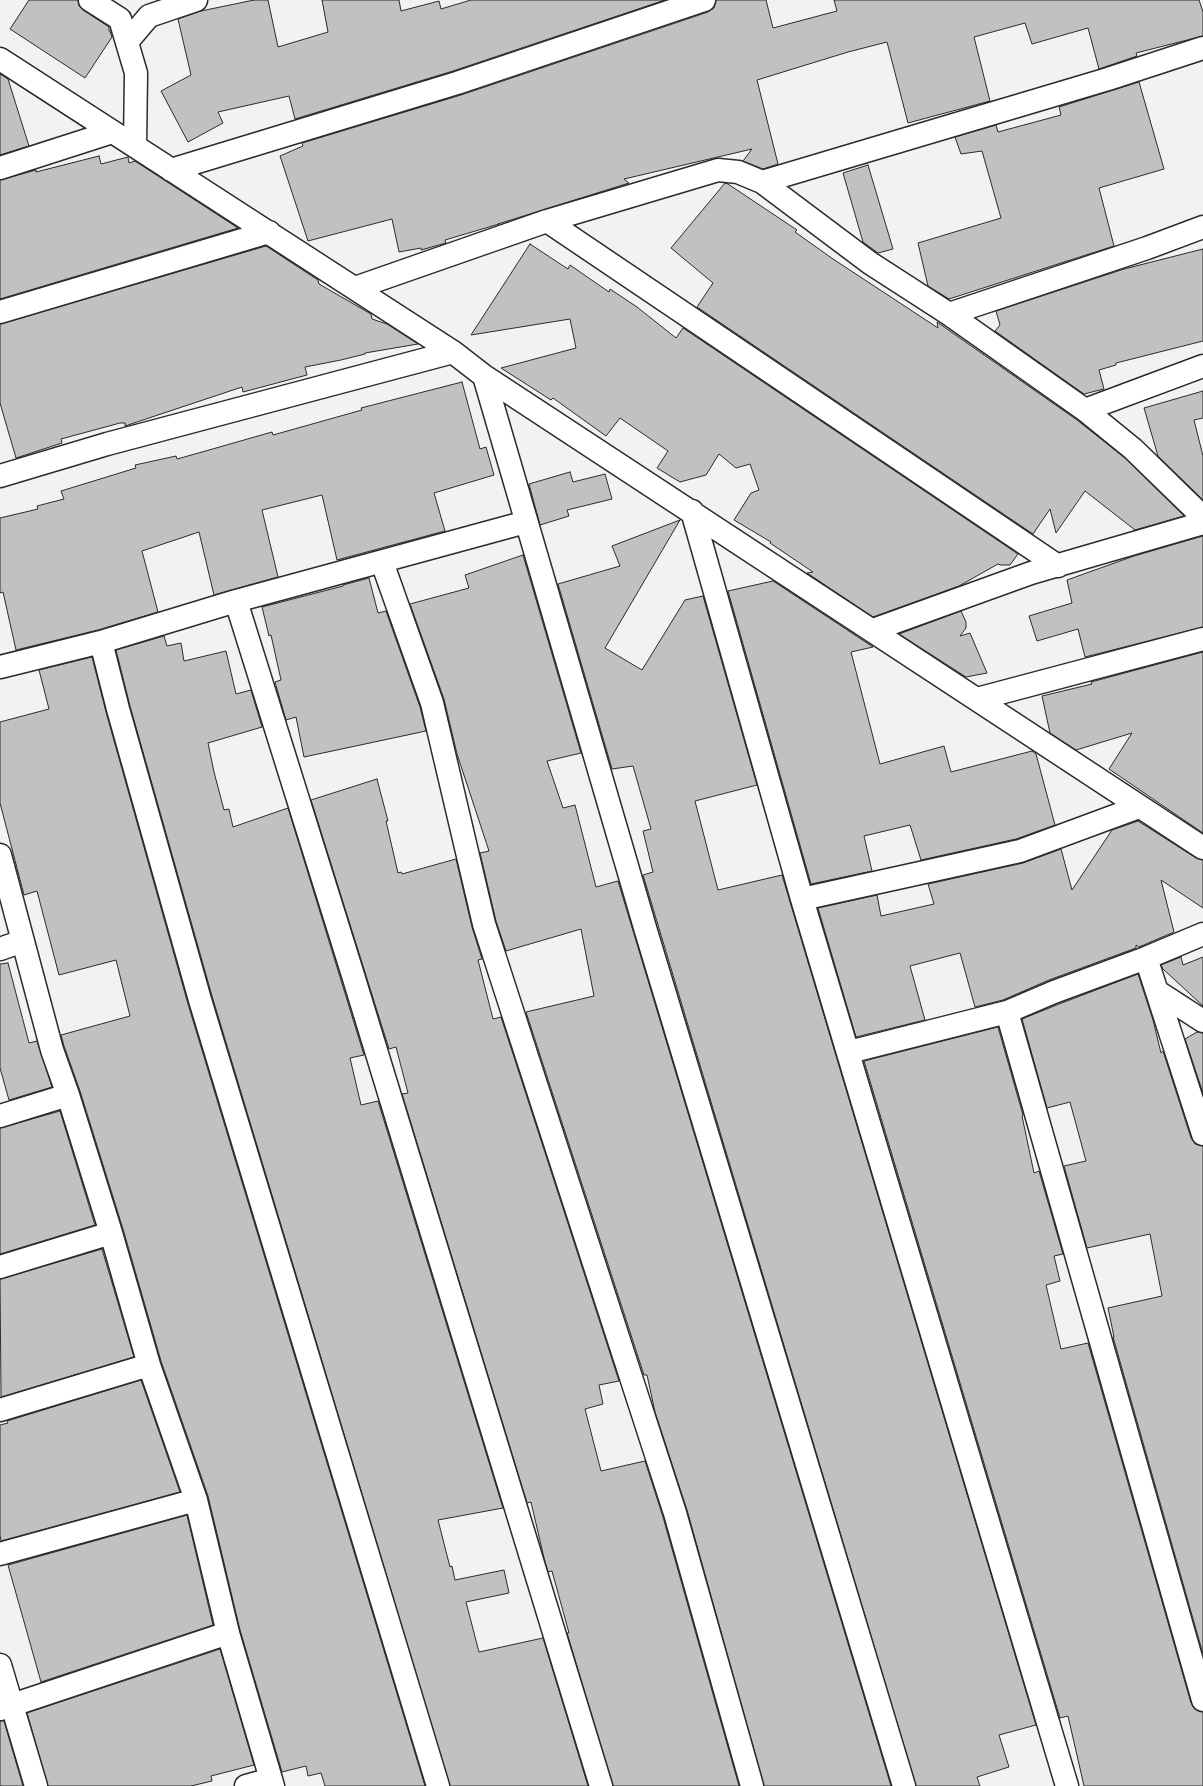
<!DOCTYPE html>
<html>
<head>
<meta charset="utf-8">
<style>
	body { margin:0 }
	canvas { display:block; background:#f2f2f2 }
</style>
</head>
<body>
<canvas width="1203" height="1786"></canvas>
<script>
const ctx = document.querySelector('canvas').getContext('2d');
ctx.lineJoin = 'round';
function fillPath(path, color) { ctx.fillStyle = color; ctx.fill(path, 'evenodd'); }
const shape = rows => new Path2D(rows.map(r => 'M' + r).join(''));
function stroke(path, color, width, dash) { ctx.strokeStyle = color; ctx.lineWidth = width; ctx.lineCap = dash ? 'butt' : 'round'; ctx.setLineDash(dash || []); ctx.stroke(path); }
const building = shape([
	[29,0,78,0,79,6,83,10,109,27,109,31,110,31,112,37,85,78,10,29,29,0],
	[254,0,268,0,278,47,328,32,322,0,399,0,401,11,439,1,441,9,471,0,665,0,453,71,295,119,289,96,218,112,223,123,188,142,161,91,191,75,178,19,201,11,254,0],
	[716,0,766,0,773,28,837,11,834,0,1199,0,1203,12,1203,36,1136,53,1137,56,1099,69,1088,28,1032,44,1025,23,974,37,990,101,908,123,887,42,848,52,757,80,778,164,763,169,743,161,752,149,624,179,629,183,498,224,499,224,445,240,446,243,421,250,421,248,399,252,392,219,308,241,280,156,303,146,302,143,461,95,708,12,714,8,716,0],
	[0,74,8,79,29,146,0,155,0,74],
	[1139,82,1164,169,1099,188,1114,246,949,299,928,286,918,243,1001,218,982,151,961,154,955,137,996,125,998,132,1061,115,1059,107,1139,82],
	[99,156,101,164,128,157,129,163,135,161,238,228,0,299,0,180,36,170,36,172,99,156],
	[868,165,893,249,878,253,863,242,843,173,868,165],
	[725,183,728,184,797,230,795,232,833,259,938,328,937,322,1077,420,1125,458,1184,516,1135,530,1085,491,1056,533,1050,509,1033,534,697,307,713,283,671,248,725,183],
	[530,244,568,269,570,265,609,292,610,289,637,307,676,338,683,328,1018,554,1010,565,1001,565,998,564,959,586,873,617,807,573,813,572,770,543,771,542,734,520,751,493,759,490,750,464,736,468,719,454,706,475,680,482,657,468,668,451,620,418,606,436,553,398,551,400,501,368,576,348,570,319,471,335,530,244],
	[266,246,318,280,319,284,371,314,372,319,387,324,418,344,365,353,365,354,341,360,305,367,307,375,243,392,242,387,125,426,125,423,120,423,61,439,62,443,16,458,0,403,0,324,266,246],
	[1203,249,1203,341,1116,363,1116,365,1099,370,1104,389,1084,394,995,331,1000,325,996,311,1124,269,1203,249],
	[462,382,480,449,486,447,494,475,434,493,445,531,337,560,322,495,262,510,278,577,214,595,199,532,142,551,158,612,98,630,16,650,3,592,0,593,0,518,38,509,37,506,64,499,61,491,136,468,135,465,176,456,177,459,195,454,272,432,273,435,362,410,361,408,462,382],
	[1203,391,1203,418,1194,420,1203,456,1203,500,1158,456,1144,408,1203,391],
	[570,472,573,482,605,474,612,499,567,510,569,516,540,525,529,484,570,472],
	[680,520,605,648,642,670,685,600,703,596,757,785,695,801,718,890,782,875,1036,1725,999,1735,1009,1767,977,1777,980,1786,916,1786,643,875,653,872,643,831,651,829,633,766,612,769,558,584,620,566,612,546,680,520],
	[1203,536,1203,627,1085,657,1078,629,1037,641,1029,616,1072,603,1067,580,1134,556,1203,536],
	[523,555,581,753,547,761,563,808,575,805,596,887,618,881,891,1786,764,1786,687,1510,655,1412,647,1375,644,1375,526,1012,594,996,581,929,506,951,496,921,480,853,489,851,457,754,444,699,410,604,469,588,465,575,523,555],
	[369,578,378,613,386,611,420,707,426,731,304,757,296,717,286,720,275,682,281,680,271,635,269,636,262,607,343,586,343,585,369,578],
	[773,581,873,647,851,652,880,764,944,746,951,772,1032,751,1036,754,1055,825,1016,839,921,860,910,825,864,836,872,871,811,884,728,591,773,581],
	[961,611,966,622,966,628,960,636,970,633,987,673,966,677,899,634,961,611],
	[164,636,167,646,181,643,184,661,226,651,236,694,251,690,262,727,208,743,214,772,224,810,229,809,233,827,288,808,364,1055,350,1058,361,1105,378,1101,503,1508,438,1520,450,1567,452,1566,455,1580,504,1570,509,1593,466,1602,479,1652,543,1638,588,1786,450,1786,212,996,130,706,116,650,164,636],
	[1203,652,1203,833,1109,769,1132,733,1076,750,1050,733,1042,696,1092,684,1091,682,1203,652],
	[92,657,106,712,188,1004,425,1786,325,1786,321,1773,308,1776,306,1766,282,1772,240,1630,208,1496,161,1361,123,1229,80,1091,64,1046,61,1035,130,1016,116,960,59,975,37,891,24,895,0,803,0,722,49,709,39,670,92,657],
	[377,779,388,821,386,821,398,873,401,872,402,874,456,859,472,927,482,959,478,960,493,1019,501,1017,619,1381,599,1385,603,1404,585,1409,601,1471,645,1461,663,1517,739,1786,613,1786,567,1633,569,1633,552,1571,548,1572,544,1558,531,1502,527,1503,402,1094,408,1093,396,1047,389,1049,311,800,377,779],
	[1138,821,1196,858,1203,860,1203,908,1161,880,1174,932,1139,947,1136,945,1136,948,1049,980,1003,1000,975,1007,960,953,910,966,925,1020,856,1037,818,908,877,895,881,916,934,904,928,884,1023,863,1061,849,1072,890,1112,830,1138,821],
	[1181,957,1183,965,1203,957,1203,1006,1163,969,1161,965,1181,957],
	[8,963,29,1043,37,1041,52,1087,9,1100,0,1068,0,964,8,963],
	[1138,974,1153,1020,1161,1053,1163,1051,1191,1138,1195,1144,1203,1146,1203,1654,1113,1337,1114,1337,1108,1308,1162,1296,1150,1234,1087,1248,1064,1166,1086,1161,1070,1102,1047,1108,1022,1019,1059,1004,1138,974],
	[998,1027,1023,1115,1022,1116,1034,1173,1039,1171,1063,1254,1054,1256,1060,1281,1046,1285,1061,1349,1088,1343,1191,1703,1195,1709,1203,1712,1203,1786,1084,1786,1068,1716,1060,1718,864,1061,998,1027],
	[1197,1032,1203,1033,1203,1093,1185,1039,1197,1032],
	[60,1111,95,1225,0,1254,0,1128,60,1111],
	[102,1249,134,1357,1,1397,0,1279,102,1249],
	[141,1380,180,1492,1,1541,0,1535,0,1425,8,1423,7,1421,141,1380],
	[187,1515,213,1625,41,1682,8,1565,187,1515],
	[220,1649,254,1765,211,1776,212,1781,191,1786,48,1786,27,1713,220,1649],
	[0,1721,4,1721,23,1786,0,1786,0,1721]
]);
const minor = shape([
	[90,0,120,19,136,73,135,146],
	[127,42,149,16,196,0],
	[0,59,453,352,484,376,1203,848],
	[0,168,112,132],
	[171,170,457,83,704,0],
	[762,182,870,263,949,314,1085,410,1133,449,1203,517],
	[547,221,1058,566],
	[355,288,547,221,718,170,738,172,762,182,1108,79,1203,48],
	[0,312,269,232],
	[949,314,1147,248,1203,227],
	[484,376,646,931,904,1786],
	[1085,410,1203,366],
	[0,476,107,444,453,352],
	[692,511,802,899,1067,1786],
	[382,562,432,703,484,924,675,1513,752,1786],
	[236,601,352,972,601,1786],
	[873,630,1031,573,1203,523],
	[101,642,118,709,200,1000,438,1786],
	[0,667,101,642,236,601,526,522],
	[977,699,1203,639],
	[0,855,52,1050,68,1095,111,1233,149,1365,196,1500,228,1633,273,1786],
	[802,899,1020,851,1139,807],
	[0,949,23,941],
	[1146,958,1203,1134],
	[1158,992,1203,1021],
	[1007,1012,1203,1700],
	[849,1052,1007,1012,1054,992,1146,958,1203,934],
	[0,1116,68,1095],
	[0,1267,111,1233],
	[0,1410,149,1365],
	[0,1554,196,1500],
	[0,1665,36,1786],
	[0,1709,228,1633],
	[246,1786,271,1779]
]);
fillPath(building, '#c1c1c1');
stroke(building, '#2b2b2b', 1);
stroke(minor, '#2b2b2b', 25);
stroke(minor, '#fff', 22);
</script>
</body>
</html>
